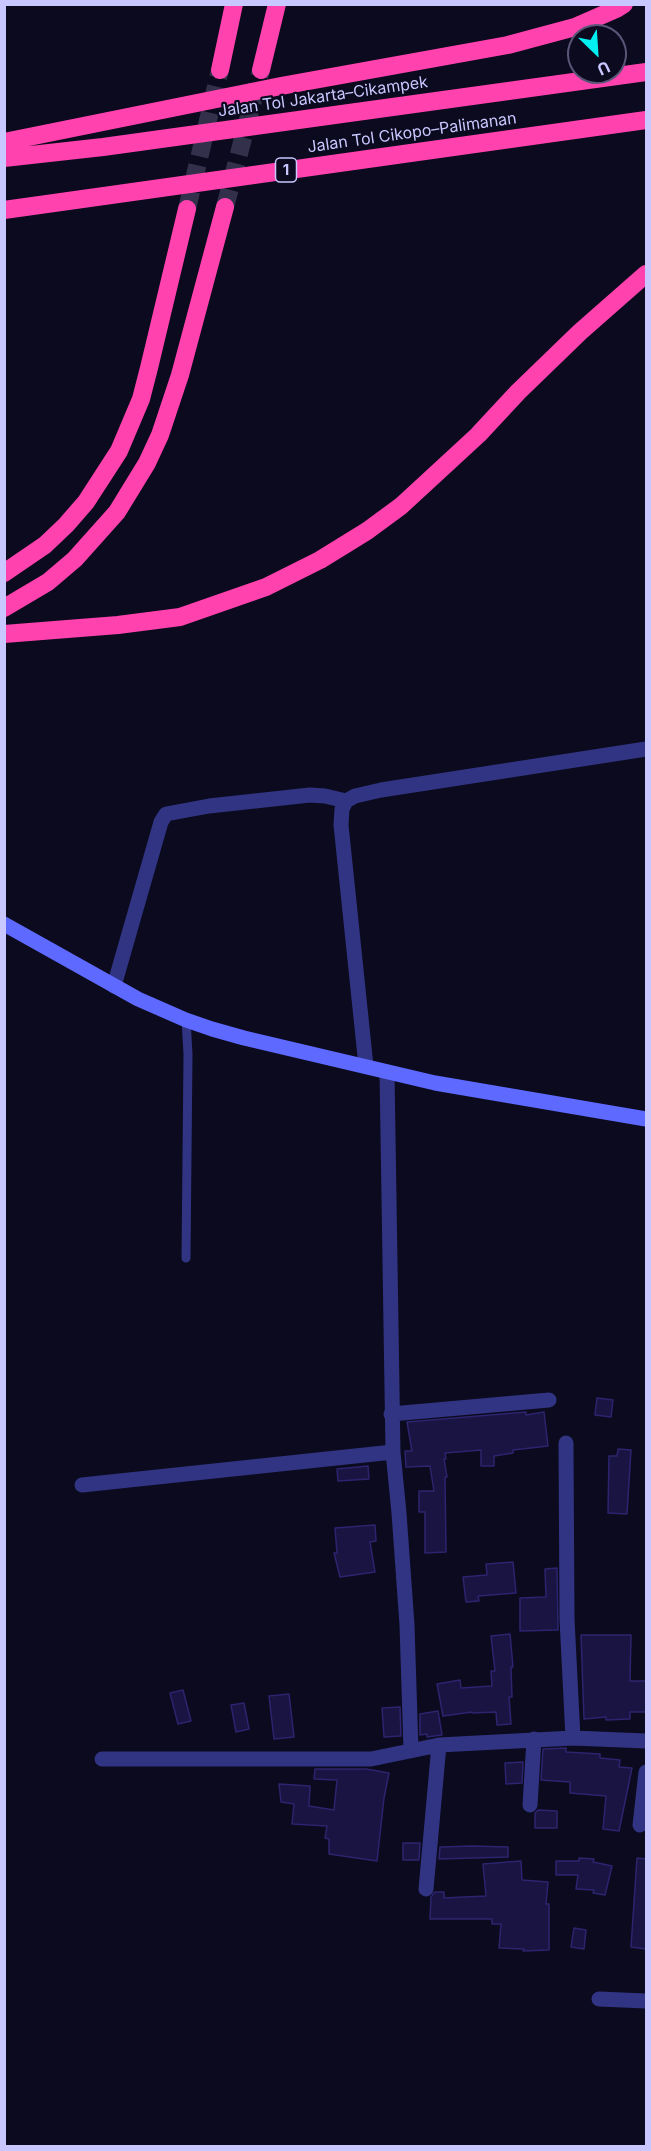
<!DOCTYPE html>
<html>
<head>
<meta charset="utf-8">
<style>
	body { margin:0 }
	#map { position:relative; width:651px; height:2151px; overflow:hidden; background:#0c0a1e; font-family:Inter,sans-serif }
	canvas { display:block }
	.frame { position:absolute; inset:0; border:6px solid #c9c7ff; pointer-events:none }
	.north { position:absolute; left:567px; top:24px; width:60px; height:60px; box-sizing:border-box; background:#0c0a1e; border:2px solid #585678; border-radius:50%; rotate:155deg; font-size:16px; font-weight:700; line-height:24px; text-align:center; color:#c9c7ff }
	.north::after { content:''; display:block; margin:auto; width:21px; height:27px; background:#00f0f2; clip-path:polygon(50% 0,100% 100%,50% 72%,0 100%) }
</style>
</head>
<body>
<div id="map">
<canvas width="651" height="2151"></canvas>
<div class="frame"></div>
<div class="north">U</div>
</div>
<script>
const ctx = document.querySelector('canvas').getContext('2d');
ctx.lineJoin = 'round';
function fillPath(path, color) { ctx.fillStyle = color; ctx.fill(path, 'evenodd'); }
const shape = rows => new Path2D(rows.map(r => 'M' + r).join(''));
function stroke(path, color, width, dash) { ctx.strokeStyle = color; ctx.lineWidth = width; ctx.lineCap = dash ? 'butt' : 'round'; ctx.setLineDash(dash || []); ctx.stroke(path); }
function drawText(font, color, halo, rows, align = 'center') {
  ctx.font = font + ' Inter,sans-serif'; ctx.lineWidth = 4.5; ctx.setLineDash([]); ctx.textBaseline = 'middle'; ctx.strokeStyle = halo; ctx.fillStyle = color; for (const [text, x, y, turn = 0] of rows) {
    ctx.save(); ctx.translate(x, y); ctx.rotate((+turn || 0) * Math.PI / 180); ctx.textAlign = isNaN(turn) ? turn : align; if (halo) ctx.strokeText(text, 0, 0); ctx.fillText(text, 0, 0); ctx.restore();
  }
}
const building = shape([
	[597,1398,613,1400,611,1417,595,1415,597,1398],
	[526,1412,526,1415,544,1412,548,1446,513,1450,513,1453,494,1456,494,1466,481,1466,481,1450,445,1453,446,1459,444,1459,447,1477,445,1477,446,1552,425,1553,425,1512,419,1512,419,1491,434,1491,430,1466,406,1467,405,1451,412,1451,407,1422,526,1412],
	[618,1449,631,1450,627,1514,608,1513,609,1456,617,1456,618,1449],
	[368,1466,369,1479,338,1481,337,1469,368,1466],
	[375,1525,376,1541,370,1542,375,1572,340,1577,334,1553,337,1553,335,1528,375,1525],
	[513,1562,516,1593,478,1596,479,1601,466,1602,463,1577,487,1575,486,1564,513,1562],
	[557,1568,558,1630,520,1631,520,1598,546,1597,545,1569,557,1568],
	[510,1634,513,1667,511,1667,512,1697,509,1697,511,1724,497,1725,496,1712,472,1713,472,1712,443,1716,437,1684,460,1680,461,1688,492,1686,491,1671,495,1671,491,1636,510,1634],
	[581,1635,631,1635,630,1681,646,1681,646,1712,630,1712,630,1719,606,1720,606,1717,584,1719,581,1635],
	[183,1690,191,1721,178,1724,170,1693,183,1690],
	[289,1694,294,1737,274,1739,269,1696,289,1694],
	[244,1703,249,1729,236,1732,231,1705,244,1703],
	[400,1707,401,1736,384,1737,382,1708,400,1707],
	[438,1711,442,1735,427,1737,427,1734,420,1735,420,1714,438,1711],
	[566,1748,566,1752,600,1754,600,1758,620,1760,619,1767,632,1768,619,1831,603,1829,606,1796,570,1793,570,1782,541,1780,543,1749,566,1748],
	[523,1762,522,1783,506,1784,505,1763,523,1762],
	[315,1769,366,1769,389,1773,384,1798,377,1861,329,1854,329,1839,325,1838,327,1826,292,1824,294,1804,281,1802,279,1784,310,1786,309,1806,334,1810,337,1780,314,1779,315,1769],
	[538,1810,557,1811,557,1828,535,1828,535,1813,538,1810],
	[403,1843,420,1843,419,1860,403,1860,403,1843],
	[472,1846,508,1847,508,1857,439,1859,440,1847,472,1846],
	[579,1858,594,1859,593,1862,612,1866,605,1895,593,1893,594,1890,576,1889,578,1875,556,1875,556,1861,579,1861,579,1858],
	[637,1858,646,1859,646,1949,631,1947,637,1858],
	[521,1861,522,1880,548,1882,546,1904,549,1904,549,1950,523,1951,524,1949,499,1948,501,1924,492,1924,492,1919,430,1919,431,1897,435,1892,444,1892,444,1898,486,1896,483,1864,521,1861],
	[574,1928,586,1930,584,1949,571,1947,574,1928]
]);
const highwayTunnel = shape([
	[225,207,261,70],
	[187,209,220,70]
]);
const lane = shape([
	[186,1258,188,1054,186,1020]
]);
const street = shape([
	[114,986,161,822,166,814,209,806,310,795,325,796,346,801],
	[366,1066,341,825,342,809,346,801,355,796,381,790,646,749],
	[387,1072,393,1452,399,1513,407,1625,411,1750],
	[391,1414,549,1400],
	[566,1443,567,1619,573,1738],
	[82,1485,393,1452],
	[102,1759,371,1759,439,1745,573,1738,646,1741],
	[530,1805,534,1739],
	[640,1825,646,1772],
	[426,1889,439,1745],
	[599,1999,646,2001]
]);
const secondary = shape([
	[4,924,138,999,186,1020,212,1029,244,1038,435,1083,646,1119]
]);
const highway = shape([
	[220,70,234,4],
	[261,70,277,4],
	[4,142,281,86,508,45,575,27,616,9,624,4],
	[4,158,103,147,646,72],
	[4,210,646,120],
	[4,573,45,545,66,525,86,502,119,451,141,399,149,368,187,209],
	[4,608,48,582,75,559,117,512,147,463,160,435,180,375,225,207],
	[4,634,118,625,180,617,266,587,320,560,367,531,401,506,478,435,518,392,580,332,646,274]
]);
const shields = [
	[286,170,21]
];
const shieldNames = [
	["1",286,170]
];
const streetNames = [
	["Jalan Tol Jakarta–Cikampek",323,97,-8],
	["Jalan Tol Cikopo–Palimanan",412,133,-8]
];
fillPath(building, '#191441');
stroke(building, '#2c246f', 1.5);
stroke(highwayTunnel, '#32304b', 18, [18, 9]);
stroke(lane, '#303482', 9);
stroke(street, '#303482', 15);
stroke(secondary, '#5e69ff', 15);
stroke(highway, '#ff42ae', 18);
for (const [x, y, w] of shields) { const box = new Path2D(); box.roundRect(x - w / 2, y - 12, w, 24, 4.5); ctx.fillStyle = '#0c0a1e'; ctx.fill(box); stroke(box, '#c9c7ff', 1.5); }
drawText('bold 15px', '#c9c7ff', null, shieldNames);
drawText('16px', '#c9c7ff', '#0c0a1e', streetNames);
</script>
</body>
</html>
